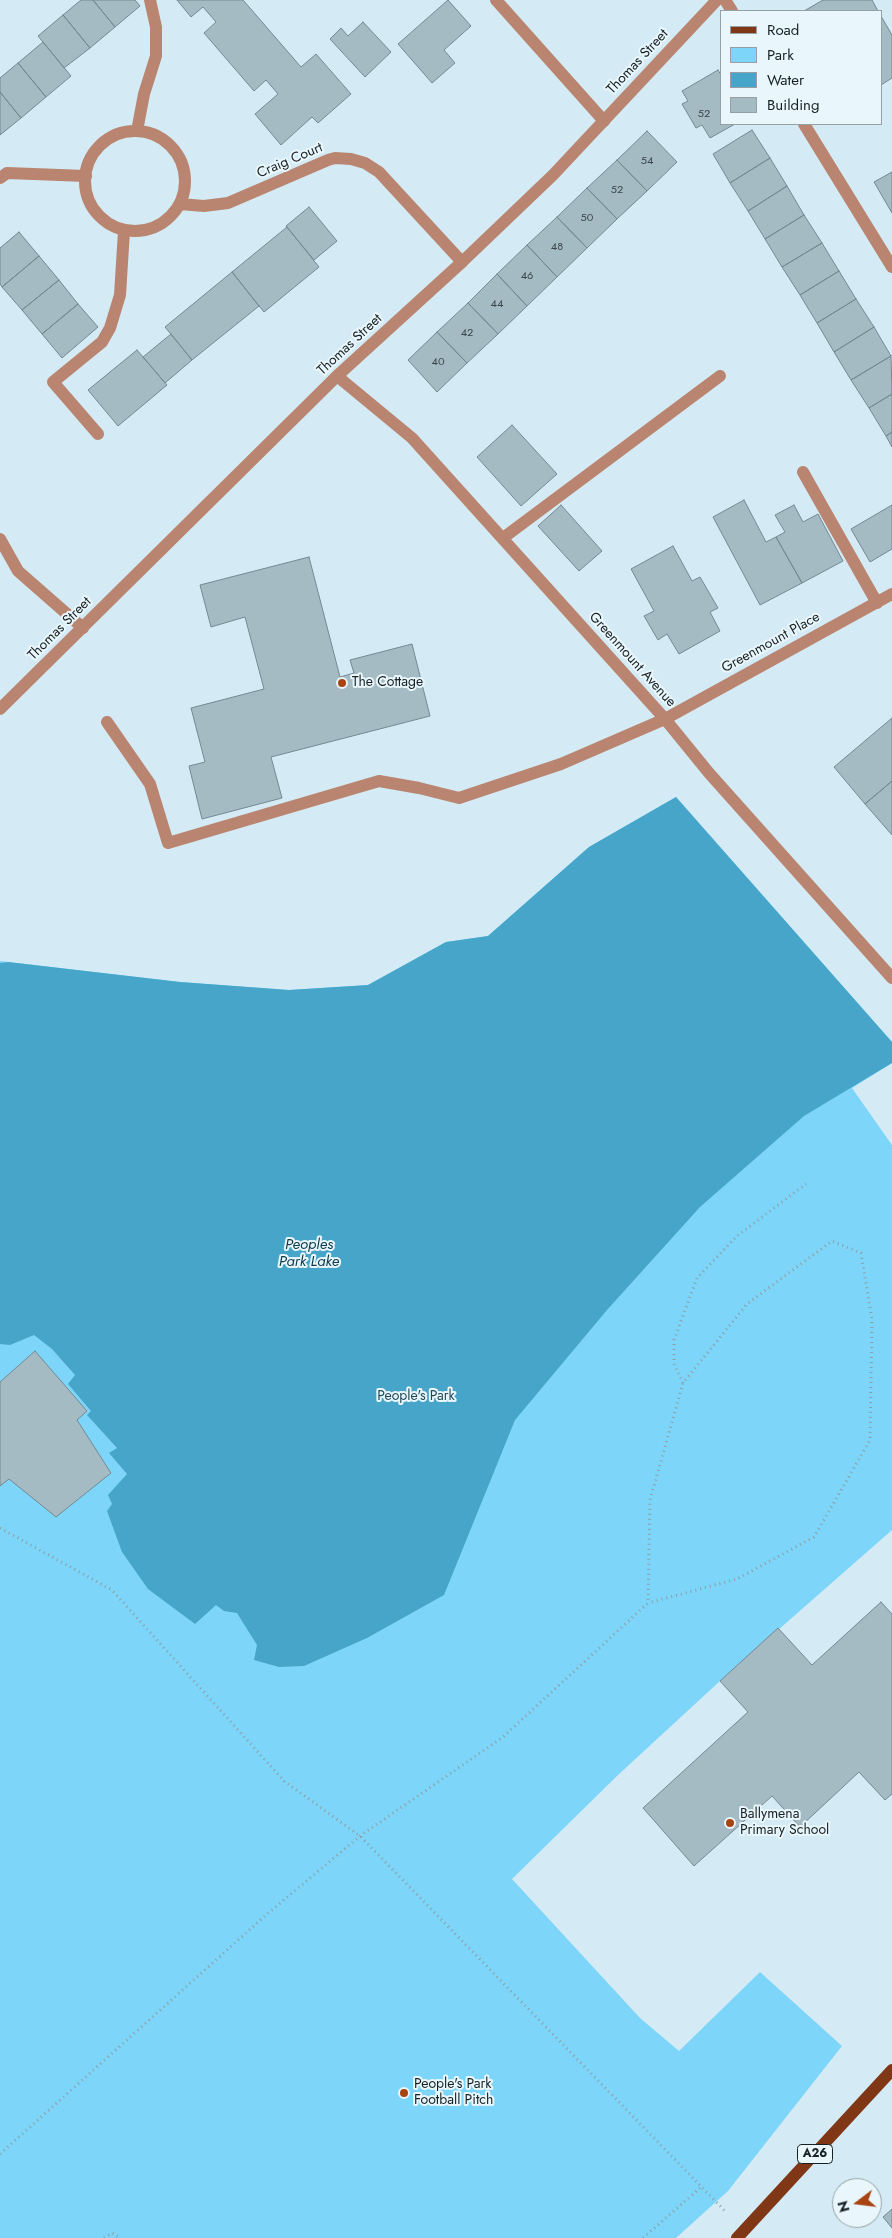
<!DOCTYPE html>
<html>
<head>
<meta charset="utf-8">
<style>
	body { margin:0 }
	#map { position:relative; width:892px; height:2238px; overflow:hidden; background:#d4ebf5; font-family:Jost,sans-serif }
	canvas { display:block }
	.legend { position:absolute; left:720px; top:10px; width:162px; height:115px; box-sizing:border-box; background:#e9f7fd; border:1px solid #95a1a6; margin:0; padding:6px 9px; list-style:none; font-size:15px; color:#172023 }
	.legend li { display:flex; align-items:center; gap:10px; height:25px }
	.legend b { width:25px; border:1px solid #95a1a6 }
	.north { position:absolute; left:832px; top:2178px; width:50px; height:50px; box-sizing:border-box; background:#e9f7fd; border:1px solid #95a1a6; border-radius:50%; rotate:255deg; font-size:14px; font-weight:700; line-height:20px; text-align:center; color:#172023 }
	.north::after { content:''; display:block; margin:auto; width:18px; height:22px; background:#a84411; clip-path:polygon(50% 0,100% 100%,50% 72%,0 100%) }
</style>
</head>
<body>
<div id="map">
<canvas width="892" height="2238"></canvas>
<ul class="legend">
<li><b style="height:6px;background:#803716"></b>Road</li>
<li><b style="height:14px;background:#7dd6f9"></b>Park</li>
<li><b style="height:14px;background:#46a5c8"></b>Water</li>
<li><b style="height:14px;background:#a4bbc4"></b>Building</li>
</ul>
<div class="north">N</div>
</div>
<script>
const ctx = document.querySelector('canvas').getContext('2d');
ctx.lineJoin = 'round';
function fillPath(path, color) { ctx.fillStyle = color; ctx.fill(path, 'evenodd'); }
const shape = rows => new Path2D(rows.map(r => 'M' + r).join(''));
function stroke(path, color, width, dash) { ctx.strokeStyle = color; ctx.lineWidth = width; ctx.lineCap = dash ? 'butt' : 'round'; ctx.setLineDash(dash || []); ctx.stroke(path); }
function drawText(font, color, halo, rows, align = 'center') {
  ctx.font = font + ' Jost,sans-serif'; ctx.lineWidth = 4; ctx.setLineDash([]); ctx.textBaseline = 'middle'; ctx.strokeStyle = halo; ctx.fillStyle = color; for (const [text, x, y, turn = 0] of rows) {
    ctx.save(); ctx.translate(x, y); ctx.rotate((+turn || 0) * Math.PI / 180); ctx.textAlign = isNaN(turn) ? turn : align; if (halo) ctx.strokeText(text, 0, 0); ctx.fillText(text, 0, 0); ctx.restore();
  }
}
const green = shape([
	[676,797,892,1042,892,1063,852,1088,892,1145,892,1530,720,1681,618,1775,512,1879,640,2018,679,2051,760,1972,842,2046,728,2191,676,2238,0,2238,0,961,180,982,289,990,368,985,446,942,488,936,589,847]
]);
const water = shape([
	[676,797,892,1042,892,1063,804,1116,700,1207,607,1310,515,1420,444,1595,367,1638,304,1666,279,1667,254,1660,257,1645,237,1613,224,1611,216,1605,195,1624,148,1589,122,1552,107,1511,112,1504,108,1495,127,1474,109,1453,117,1448,87,1415,91,1411,68,1384,75,1375,52,1349,34,1335,10,1345,0,1344,0,963,8,962,180,982,289,990,368,985,446,942,488,936,589,847]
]);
const building = shape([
	[81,0,93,0,115,27,90,48,63,15,81,0],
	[93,0,135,0,140,6,115,27,93,0],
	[177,0,243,0,301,67,316,54,351,94,318,123,312,117,281,145,255,114,278,94,266,80,254,91,204,33,216,22,203,7,191,17,177,0],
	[448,0,471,26,444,50,455,63,432,83,398,44,448,0],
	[823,0,872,0,878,11,804,11,823,0],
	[63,15,90,48,64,68,38,36,63,15],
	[881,16,892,35,892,78,881,85,881,16],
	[363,22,391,52,365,77,330,39,341,28,348,36,363,22],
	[43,42,71,76,46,97,18,63,43,42],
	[18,63,46,97,21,118,0,92,0,78,18,63],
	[718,70,721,75,721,124,735,124,710,138,702,125,696,128,682,104,688,101,682,91,718,70],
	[0,92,21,118,0,135,0,92],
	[752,130,770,158,730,183,713,154,752,130],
	[647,131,677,162,647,191,617,160,647,131],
	[770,158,787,186,748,211,730,183,770,158],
	[617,160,647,191,617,219,587,188,617,160],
	[892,172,892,213,874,182,892,172],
	[787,186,804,215,765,239,748,211,787,186],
	[587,188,617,219,587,248,557,217,587,188],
	[309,207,337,241,314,260,286,226,309,207],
	[804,215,822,243,782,267,765,239,804,215],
	[557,217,587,248,557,277,527,245,557,217],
	[287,227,319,267,264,312,232,272,287,227],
	[19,232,39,256,2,287,0,284,0,248,19,232],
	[822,243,839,271,800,295,782,267,822,243],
	[527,245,557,277,527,306,497,274,527,245],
	[39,256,59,280,22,310,2,287,39,256],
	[839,271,856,299,817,323,800,295,839,271],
	[232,272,259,306,192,360,165,327,232,272],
	[497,274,527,306,498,334,468,303,497,274],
	[59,280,78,304,42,334,22,310,59,280],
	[856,299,874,327,834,352,817,323,856,299],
	[468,303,498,334,467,363,437,332,468,303],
	[78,304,98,327,62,358,42,334,78,304],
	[874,327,891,356,851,380,834,352,874,327],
	[437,332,467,363,437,392,408,360,437,332],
	[171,334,192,360,165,383,143,357,171,334],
	[137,350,167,385,118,426,88,390,137,350],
	[891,356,892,394,869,408,851,380,891,356],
	[892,394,892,432,886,436,869,408,892,394],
	[512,425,557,474,521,506,477,457,512,425],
	[892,432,892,447,886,436,892,432],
	[744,500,766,542,776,537,802,583,760,605,713,517,744,500],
	[561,505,602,551,579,571,538,526,561,505],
	[794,505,803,522,818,514,843,561,802,583,776,537,785,532,775,515,794,505],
	[892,505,892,549,870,562,851,529,892,505],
	[673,546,692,581,700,577,718,608,710,612,720,631,679,654,667,634,658,640,644,616,654,611,631,569,673,546],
	[309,557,340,677,354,673,350,660,412,644,430,716,271,757,282,798,202,819,189,766,205,762,191,708,264,689,245,617,211,627,200,585,309,557],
	[892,718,892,781,865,804,834,767,892,718],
	[892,781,892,835,865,804,892,781],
	[35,1351,87,1411,77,1420,111,1473,56,1517,9,1479,0,1486,0,1382,35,1351],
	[881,1602,892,1614,892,1794,885,1800,859,1772,800,1827,772,1796,694,1866,643,1808,748,1712,720,1681,778,1628,812,1665,881,1602],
	[892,2209,892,2228,883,2217,892,2209]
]);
const path = shape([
	[683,1383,674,1364,674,1340,697,1278,737,1236,806,1184],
	[0,1528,112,1590,284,1781,360,1836,726,2212],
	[0,2154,266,1915,360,1836,503,1737,648,1603,650,1500,683,1383,747,1304,832,1241,861,1253,872,1320,870,1440,814,1537,737,1579,648,1603],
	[104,2238,112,2233,120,2238],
	[643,2238,700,2188]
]);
const service = shape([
	[496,0,604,121],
	[137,131,144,94,156,56,156,27,150,0],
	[0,178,7,173,86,176],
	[98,434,53,382,102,342,110,328,120,295,124,231],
	[803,472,877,603],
	[503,538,720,376],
	[0,539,18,571,83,628],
	[107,722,150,784,168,843,379,781,419,788,459,798,561,764,665,719]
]);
const minor = shape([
	[725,0,732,11],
	[804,124,892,267],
	'85 181a50 50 0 1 1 100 0a50 50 0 1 1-100 0Z',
	[180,204,204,206,228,203,328,160,335,158,351,159,365,163,379,172,462,262],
	[337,376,412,438,665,719,709,773,892,978],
	[665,719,892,594]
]);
const tertiary = shape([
	[0,709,337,376,462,262,553,175,717,0]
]);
const primary = shape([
	[737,2238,892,2070]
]);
const markers = [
	[342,683,5,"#a84411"],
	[730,1823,5,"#a84411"],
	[404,2093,5,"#a84411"]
];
const numberNames = [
	["52",704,114],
	["54",647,161],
	["52",617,190],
	["50",587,218],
	["48",557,247],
	["46",527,276],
	["44",497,304],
	["42",467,333],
	["40",438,362]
];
const shields = [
	[815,2154,35]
];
const shieldNames = [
	["A26",815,2154]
];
const streetNames = [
	["Thomas Street",638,62,-47],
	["Craig Court",290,161,-23],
	["Thomas Street",350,345,-43],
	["Thomas Street",60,629,-45],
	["Greenmount Place",771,643,-29],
	["Greenmount Avenue",632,660,48]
];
const poiNames = [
	["The Cottage",352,683],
	["Ballymena",740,1815],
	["Primary School",740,1831],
	["People's Park",414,2085],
	["Football Pitch",414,2101]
];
const parkNames = [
	["People's Park",416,1397]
];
const waterNames = [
	["Peoples",309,1245],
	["Park Lake",309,1262]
];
fillPath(green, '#7dd6f9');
fillPath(water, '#46a5c8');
fillPath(building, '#a4bbc4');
stroke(building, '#748992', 1);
stroke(path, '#8c9ea5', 3, [1, 4]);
stroke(service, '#ba8570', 12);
stroke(minor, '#ba8570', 12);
stroke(tertiary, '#ba8570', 12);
stroke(primary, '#803716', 12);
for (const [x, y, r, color] of markers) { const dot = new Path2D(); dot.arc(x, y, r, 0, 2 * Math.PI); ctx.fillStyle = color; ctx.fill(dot); stroke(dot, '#e9f7fd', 2); }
drawText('11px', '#3a474b', null, numberNames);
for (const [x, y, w] of shields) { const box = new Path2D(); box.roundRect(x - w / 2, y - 9.5, w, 19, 4); ctx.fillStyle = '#e9f7fd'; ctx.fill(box); stroke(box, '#172023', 1); }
drawText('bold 12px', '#172023', null, shieldNames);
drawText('14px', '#172023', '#e9f7fd', streetNames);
drawText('14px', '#172023', '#e9f7fd', poiNames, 'left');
drawText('14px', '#204a59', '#e9f7fd', parkNames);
drawText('italic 15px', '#0f3a49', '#e9f7fd', waterNames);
</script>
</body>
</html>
